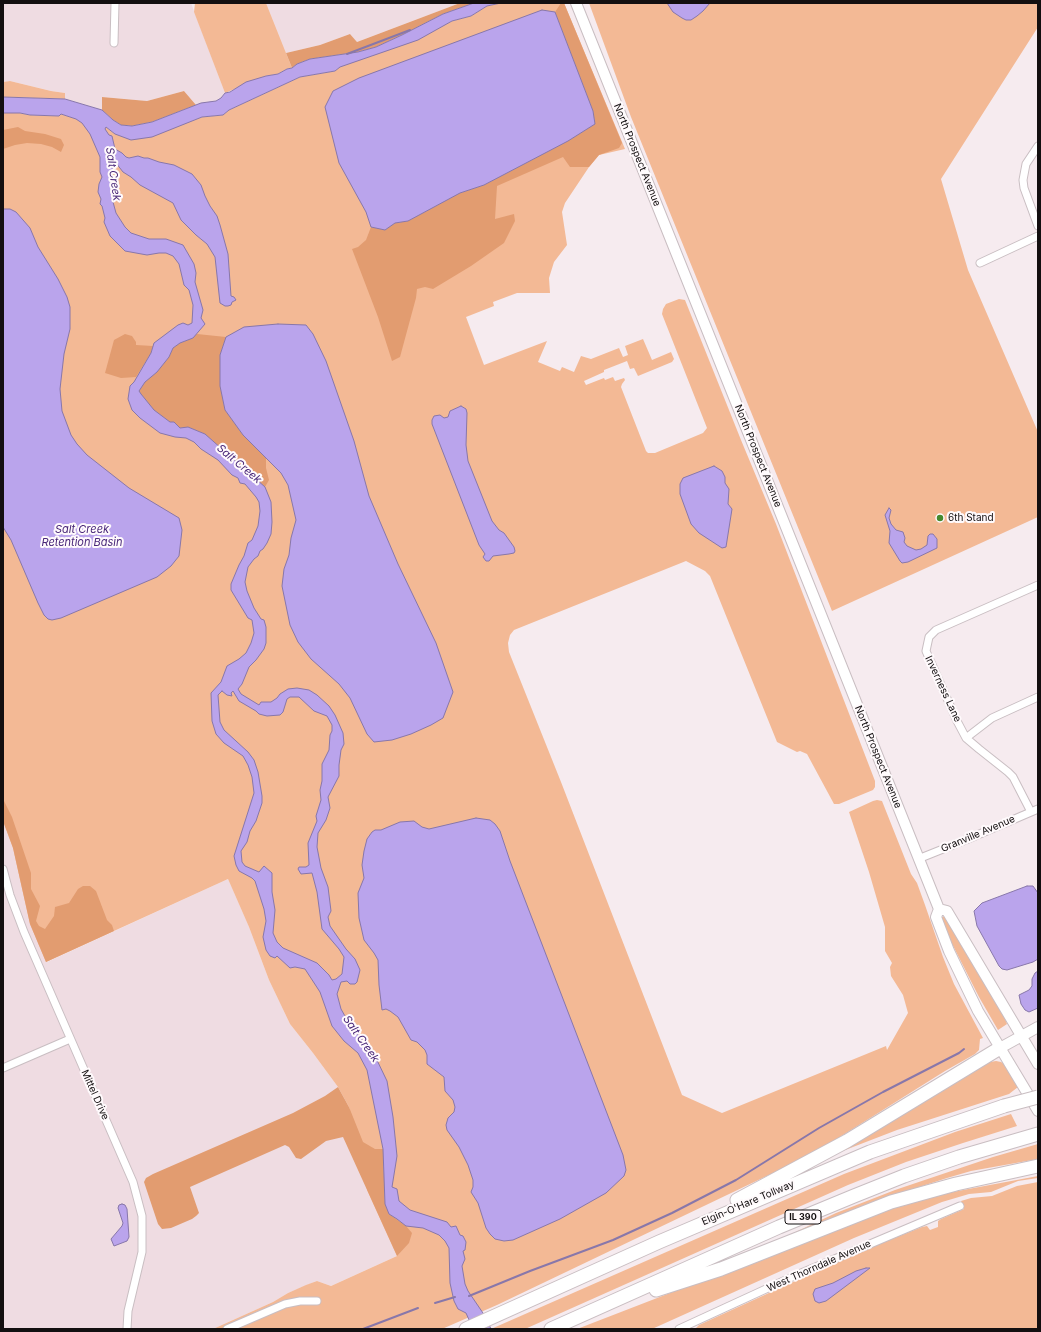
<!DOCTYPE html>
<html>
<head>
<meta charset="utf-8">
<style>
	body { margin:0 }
	#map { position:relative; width:1041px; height:1332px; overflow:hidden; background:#f6ebef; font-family:Inter,sans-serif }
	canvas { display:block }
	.frame { position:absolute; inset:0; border:4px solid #130f10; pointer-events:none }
</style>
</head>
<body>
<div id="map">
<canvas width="1041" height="1332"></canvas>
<div class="frame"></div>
</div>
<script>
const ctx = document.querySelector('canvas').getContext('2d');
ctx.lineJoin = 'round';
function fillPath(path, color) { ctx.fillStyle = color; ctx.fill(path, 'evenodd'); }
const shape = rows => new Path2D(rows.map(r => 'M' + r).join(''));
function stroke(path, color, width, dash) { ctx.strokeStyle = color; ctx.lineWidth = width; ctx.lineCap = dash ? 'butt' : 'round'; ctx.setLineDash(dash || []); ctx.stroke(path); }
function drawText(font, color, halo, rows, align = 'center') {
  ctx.font = font + ' Inter,sans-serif'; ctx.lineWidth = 4; ctx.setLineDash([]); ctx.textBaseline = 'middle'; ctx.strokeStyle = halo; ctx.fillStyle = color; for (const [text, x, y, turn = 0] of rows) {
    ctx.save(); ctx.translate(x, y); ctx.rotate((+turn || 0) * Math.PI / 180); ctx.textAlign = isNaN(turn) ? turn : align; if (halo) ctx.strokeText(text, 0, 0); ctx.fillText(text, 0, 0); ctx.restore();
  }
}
const built = shape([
	[3,3,191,3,225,93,221,98,216,101,196,105,184,91,147,101,102,97,102,110,65,99,65,93,51,91,10,81,3,82],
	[266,3,460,3,357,42,350,34,320,45,286,53],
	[3,821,13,848,47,962,228,879,249,927,269,980,290,1024,313,1053,338,1087,349,1107,367,1190,397,1256,331,1286,317,1281,288,1293,273,1302,213,1329,3,1329]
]);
const green = shape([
	[195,3,266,3,292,68,287,69,278,74,266,76,225,93,194,12],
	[501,3,564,3,625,149,599,155,589,167,565,203,562,212,567,245,554,262,549,278,550,293,517,293,493,302,494,306,466,317,484,365,547,341,538,362,560,371,562,367,574,372,581,356,591,359,619,348,623,357,628,355,625,346,643,339,652,360,671,352,674,359,672,362,638,376,634,368,630,369,627,361,604,370,604,372,584,381,586,385,604,378,605,380,613,377,615,381,624,378,625,380,622,384,621,387,646,451,648,453,655,453,703,433,707,428,662,314,663,309,666,304,679,299,685,300,741,440,776,524,875,781,875,787,873,790,839,804,834,804,807,754,800,751,797,752,777,742,710,576,705,571,686,561,514,630,510,635,508,643,509,652,561,782,682,1095,722,1113,886,1046,887,1050,908,1013,903,995,891,976,890,967,892,963,885,951,885,927,869,872,849,812,873,801,877,800,882,801,911,874,917,883,925,905,943,957,954,984,983,1038,980,1039,979,1050,975,1054,945,1071,824,1147,796,1162,497,1305,442,1329,213,1329,273,1302,288,1293,306,1285,317,1281,331,1286,397,1256,367,1190,349,1107,338,1087,313,1053,290,1024,269,980,249,927,228,879,46,962,30,924,13,848,3,821,3,113,20,113,30,115,58,116,61,114,106,127,115,134,182,124,202,117,223,115,229,110,300,77,335,71,339,67,452,21,471,16,487,6],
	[589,3,1038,3,1038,27,941,179,968,270,1038,432,1038,517,832,611,631,117],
	[10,81,51,91,65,93,65,99,3,97,3,82],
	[945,916,1004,1016,1007,1024,998,1030,979,997,945,930,940,918],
	[996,1061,1001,1062,1004,1064,1018,1087,1009,1094,897,1130,840,1152,839,1150,976,1068,990,1062],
	[1011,1114,1017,1126,963,1143,906,1162,848,1185,525,1329,491,1329,844,1174,955,1132],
	[1038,1144,1038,1159,971,1171,947,1178,910,1190,787,1236,836,1213,895,1190,993,1157],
	[1038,1176,1038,1178,1018,1181,991,1192,969,1194,942,1202,854,1238,652,1329,577,1329,851,1223,896,1207,947,1193],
	[1038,1182,1038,1329,695,1329,699,1325,852,1255,922,1227,927,1226,930,1230,938,1227,938,1221,941,1219,964,1209,961,1201,971,1198,992,1196,1017,1186]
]);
const forest = shape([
	[460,3,474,3,443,14,402,35,376,47,358,52,310,59,297,64,292,68,286,53,320,45,350,34,357,42],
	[561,3,564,3,622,143,619,148,599,155,589,167,570,167,563,157,497,186,495,219,514,214,515,221,504,243,471,266,433,289,425,287,417,289,416,298,400,357,392,361,378,317,352,249,358,247,366,240,371,227,385,230,395,223,408,221,460,193,484,185,568,141,595,124,593,111,555,12],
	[184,91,196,105,152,122,132,126,121,125,113,120,102,110,102,97,147,101],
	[18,127,25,131,45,134,61,139,64,145,61,152,52,147,41,144,27,143,15,145,3,149,3,130],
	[125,334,132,336,136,342,136,345,153,346,151,353,136,377,121,378,105,373,114,340],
	[197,334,226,337,220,355,220,386,225,410,243,435,266,458,266,468,269,480,265,487,205,434,188,427,180,428,174,422,170,422,154,410,141,394,139,391,145,382,157,372,169,357,173,348,180,343,193,338,194,335],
	[3,799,12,817,31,873,31,889,40,906,36,921,39,926,45,929,54,916,55,907,69,903,78,889,83,886,90,886,96,891,107,920,112,925,114,931,46,962,30,924,13,848,3,821],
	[338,1087,349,1107,363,1142,375,1149,383,1149,385,1204,389,1214,406,1226,412,1233,409,1243,397,1256,343,1137,326,1141,301,1159,296,1158,289,1147,285,1145,190,1187,199,1213,196,1216,192,1219,171,1228,162,1229,158,1224,144,1182,146,1178,153,1174,293,1113,325,1096]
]);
const water = shape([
	[474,3,501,3,487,6,471,16,452,21,418,40,340,67,335,71,300,77,229,110,223,115,202,117,152,137,131,140,115,134,106,127,105,129,109,135,112,136,115,149,122,153,126,157,129,158,138,156,144,158,148,158,159,162,174,165,192,174,201,185,205,196,210,206,217,216,220,225,228,254,231,296,234,297,236,300,232,302,231,305,228,306,225,306,220,303,215,257,207,244,196,235,181,220,173,203,140,185,131,177,123,172,116,163,113,164,111,180,113,202,116,213,125,227,131,233,149,239,166,239,183,245,194,264,196,273,195,282,203,310,201,318,205,324,193,338,180,343,173,348,169,357,157,372,145,382,139,391,141,394,154,410,170,422,174,422,180,428,188,427,205,434,265,487,271,502,272,522,271,534,267,543,263,549,260,551,258,556,254,559,248,567,245,582,247,591,254,608,261,619,264,620,266,627,266,643,264,649,256,660,249,667,242,684,238,689,241,694,259,705,261,702,271,702,277,698,280,694,288,689,297,688,309,690,317,695,329,706,335,715,343,733,344,744,341,750,339,765,339,776,328,797,330,808,326,820,318,833,317,847,321,868,328,887,331,911,328,917,330,926,346,949,355,959,360,970,357,982,355,984,350,984,347,981,341,982,337,994,341,1009,350,1025,374,1054,387,1081,393,1117,397,1156,392,1187,397,1189,399,1201,410,1210,447,1222,451,1227,456,1226,460,1235,463,1236,466,1242,465,1250,463,1251,465,1259,462,1266,465,1284,468,1291,485,1316,491,1329,473,1329,466,1313,458,1309,454,1301,450,1283,449,1248,445,1241,439,1235,423,1228,406,1226,397,1219,389,1214,385,1204,383,1149,367,1070,358,1053,344,1041,332,1026,320,992,305,969,295,967,290,968,277,956,275,958,270,956,266,950,263,937,266,921,264,909,255,881,252,878,239,871,236,865,234,856,254,793,252,777,248,765,243,756,224,743,216,734,212,721,211,693,221,682,227,666,239,659,246,653,251,643,254,633,252,620,248,618,231,590,231,584,239,565,244,556,248,543,252,540,258,526,260,511,259,502,256,497,245,484,240,483,238,478,232,475,218,460,201,449,194,442,186,438,175,437,160,433,140,418,132,410,128,399,130,386,134,382,151,353,154,343,178,325,183,323,188,325,192,323,193,305,189,290,184,285,179,264,173,256,166,253,159,253,147,255,125,251,110,236,104,222,105,218,102,206,100,204,101,199,98,192,99,184,102,177,100,172,100,157,90,134,82,123,76,119,61,114,59,116,30,115,20,113,3,113,3,97,65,99,102,110,113,120,121,125,132,126,152,122,201,103,216,101,221,98,225,93,230,92,246,82,266,76,278,74,287,69,292,68,297,64,310,59,358,52,376,47,402,35,443,14,474,3],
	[222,691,227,695,232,696,231,693,233,691,239,701,256,711,259,714,267,716,280,715,283,712,287,699,290,697,299,697,314,711,327,716,332,725,332,731,330,735,329,750,322,764,322,781,320,790,321,800,316,816,317,821,308,843,309,865,306,867,299,867,298,869,301,874,312,873,317,892,322,929,339,949,344,957,342,974,336,979,332,980,329,975,317,963,283,948,277,942,273,933,275,910,272,892,272,873,264,866,259,872,245,866,242,862,241,851,247,842,250,831,256,821,262,803,262,796,258,772,254,760,248,752,224,730,220,722,218,695,222,691],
	[667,3,710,3,703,11,697,16,691,20,686,20,682,18,673,12,667,3],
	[542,10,555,12,593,111,595,124,568,141,484,185,460,193,408,221,395,223,385,230,371,227,366,212,339,163,325,107,333,91,359,78,542,10],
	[3,209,10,209,16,212,30,228,38,247,58,279,67,297,70,307,70,329,64,354,60,389,62,411,71,435,77,444,87,455,129,488,179,518,182,530,179,556,171,566,157,577,61,618,52,620,48,619,44,615,38,603,11,540,3,527,3,209],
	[278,324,306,325,313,334,326,361,354,441,369,496,398,564,436,643,453,692,443,718,431,725,411,734,392,740,374,742,367,734,350,698,339,684,311,659,298,642,290,625,282,586,284,569,289,555,291,538,296,520,288,485,281,473,243,435,225,410,220,386,220,355,226,337,244,327,278,324],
	[461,406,466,409,467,413,466,445,468,461,492,521,499,530,504,533,514,547,515,551,514,553,509,554,493,556,489,561,486,561,483,557,485,554,479,545,432,424,432,420,434,416,440,415,444,418,448,417,450,411,461,406],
	[714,466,722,471,725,477,725,483,729,489,728,504,732,509,726,547,722,548,699,533,691,524,680,494,680,484,683,478,714,466],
	[889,508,891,510,889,518,891,524,896,530,903,532,905,538,904,542,907,546,916,550,921,549,927,545,928,536,930,534,933,534,937,539,937,548,908,562,902,563,900,561,889,543,890,531,885,515,889,508],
	[476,818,490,820,495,824,500,831,510,861,623,1155,626,1170,624,1176,606,1193,560,1219,513,1240,504,1241,495,1239,490,1234,486,1228,478,1203,471,1192,473,1187,473,1180,468,1165,459,1147,447,1130,446,1125,448,1118,454,1112,455,1107,453,1100,445,1091,444,1077,427,1064,427,1055,425,1050,417,1042,411,1040,398,1017,390,1011,386,1009,382,1010,379,985,378,960,374,953,364,940,359,918,358,893,364,878,362,865,364,851,367,839,372,832,375,830,381,830,400,822,414,821,422,827,429,829,476,818],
	[1027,886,1033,886,1038,893,1038,959,1033,962,1007,970,1002,969,999,966,977,926,974,911,982,903,1027,886],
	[1038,971,1038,1008,1029,1012,1025,1010,1021,1004,1019,995,1029,990,1032,986,1032,979,1035,973,1038,971],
	[122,1204,125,1205,127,1209,129,1237,127,1241,114,1246,111,1239,122,1226,123,1223,118,1208,119,1205,122,1204],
	[866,1268,870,1268,826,1301,819,1303,815,1301,813,1294,815,1289,833,1283,856,1271,866,1268]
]);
const stream = shape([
	[347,54,410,30],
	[469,1296,530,1271,613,1240,672,1213,736,1180,819,1128,883,1092,959,1053,964,1049],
	[435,1303,455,1297],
	[363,1329,418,1308]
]);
const street = shape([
	[114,43,115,3],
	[1038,146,1026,164,1023,180,1024,188,1038,226],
	[980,263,1038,236],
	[966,738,992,718,1038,697],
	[1031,812,1013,777,1008,772,979,749,966,738,957,721,926,651,929,637,936,630,1038,585],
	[918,859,968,839,1038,809],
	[3,869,10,895,24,932,133,1182,142,1216,142,1252,128,1311,127,1329],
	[3,1068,70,1039],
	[227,1329,285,1304,300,1301,317,1301],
	[679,1329,792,1277,960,1206]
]);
const secondary = shape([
	[576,3,939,909,936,917,949,951,978,1011,1038,1111],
	[939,909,947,911,1038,1064],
	[1000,1048,1038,1027]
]);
const highway = shape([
	[737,1200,847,1141,1000,1048],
	[656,1290,721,1269,891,1202,956,1184,1038,1166],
	[466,1329,659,1242,870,1152,1004,1106],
	[551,1329,779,1227,854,1196,904,1176,959,1157,1038,1134]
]);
const highwayBridge = shape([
	[1004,1106,1038,1097]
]);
const markers = [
	[940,518,4,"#44892e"]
];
const shields = [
	[803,1217,36]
];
const shieldNames = [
	["IL 390",803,1217]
];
const streetNames = [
	["North Prospect Avenue",637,155,68],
	["North Prospect Avenue",758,456,68],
	["Inverness Lane",943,689,65],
	["North Prospect Avenue",878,757,68],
	["Granville Avenue",978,834,-23],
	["Mittel Drive",95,1095,66],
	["Elgin-O'Hare Tollway",748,1203,-23],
	["West Thorndale Avenue",819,1266,-24]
];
const poiNames = [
	["6th Stand",948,518]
];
const waterNames = [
	["Salt Creek",113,174,82],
	["Salt Creek",239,464,40],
	["Salt Creek",82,530],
	["Retention Basin",82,543],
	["Salt Creek",361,1039,55]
];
fillPath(built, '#efdce2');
fillPath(green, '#f3b995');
fillPath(forest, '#e29c70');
fillPath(water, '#baa4ec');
stroke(water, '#87a', 1);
stroke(stream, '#87a', 2);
stroke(street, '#c9bec2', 9);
stroke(secondary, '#c9bec2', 12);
stroke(highway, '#c9bec2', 15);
stroke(street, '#fff', 7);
stroke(secondary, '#fff', 10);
stroke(highway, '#fff', 13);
stroke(highwayBridge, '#c9bec2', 15, []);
stroke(highwayBridge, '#fff', 13);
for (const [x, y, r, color] of markers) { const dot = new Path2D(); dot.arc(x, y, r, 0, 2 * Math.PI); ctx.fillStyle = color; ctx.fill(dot); stroke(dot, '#fffafc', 1.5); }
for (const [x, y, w] of shields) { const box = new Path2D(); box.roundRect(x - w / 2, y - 7, w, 14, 3); ctx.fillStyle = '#fffafc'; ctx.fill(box); stroke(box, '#130f10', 1); }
drawText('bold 9px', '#130f10', null, shieldNames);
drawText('10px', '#130f10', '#fffafc', streetNames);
drawText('10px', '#130f10', '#fffafc', poiNames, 'left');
drawText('italic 11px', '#482678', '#fffafc', waterNames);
</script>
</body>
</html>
